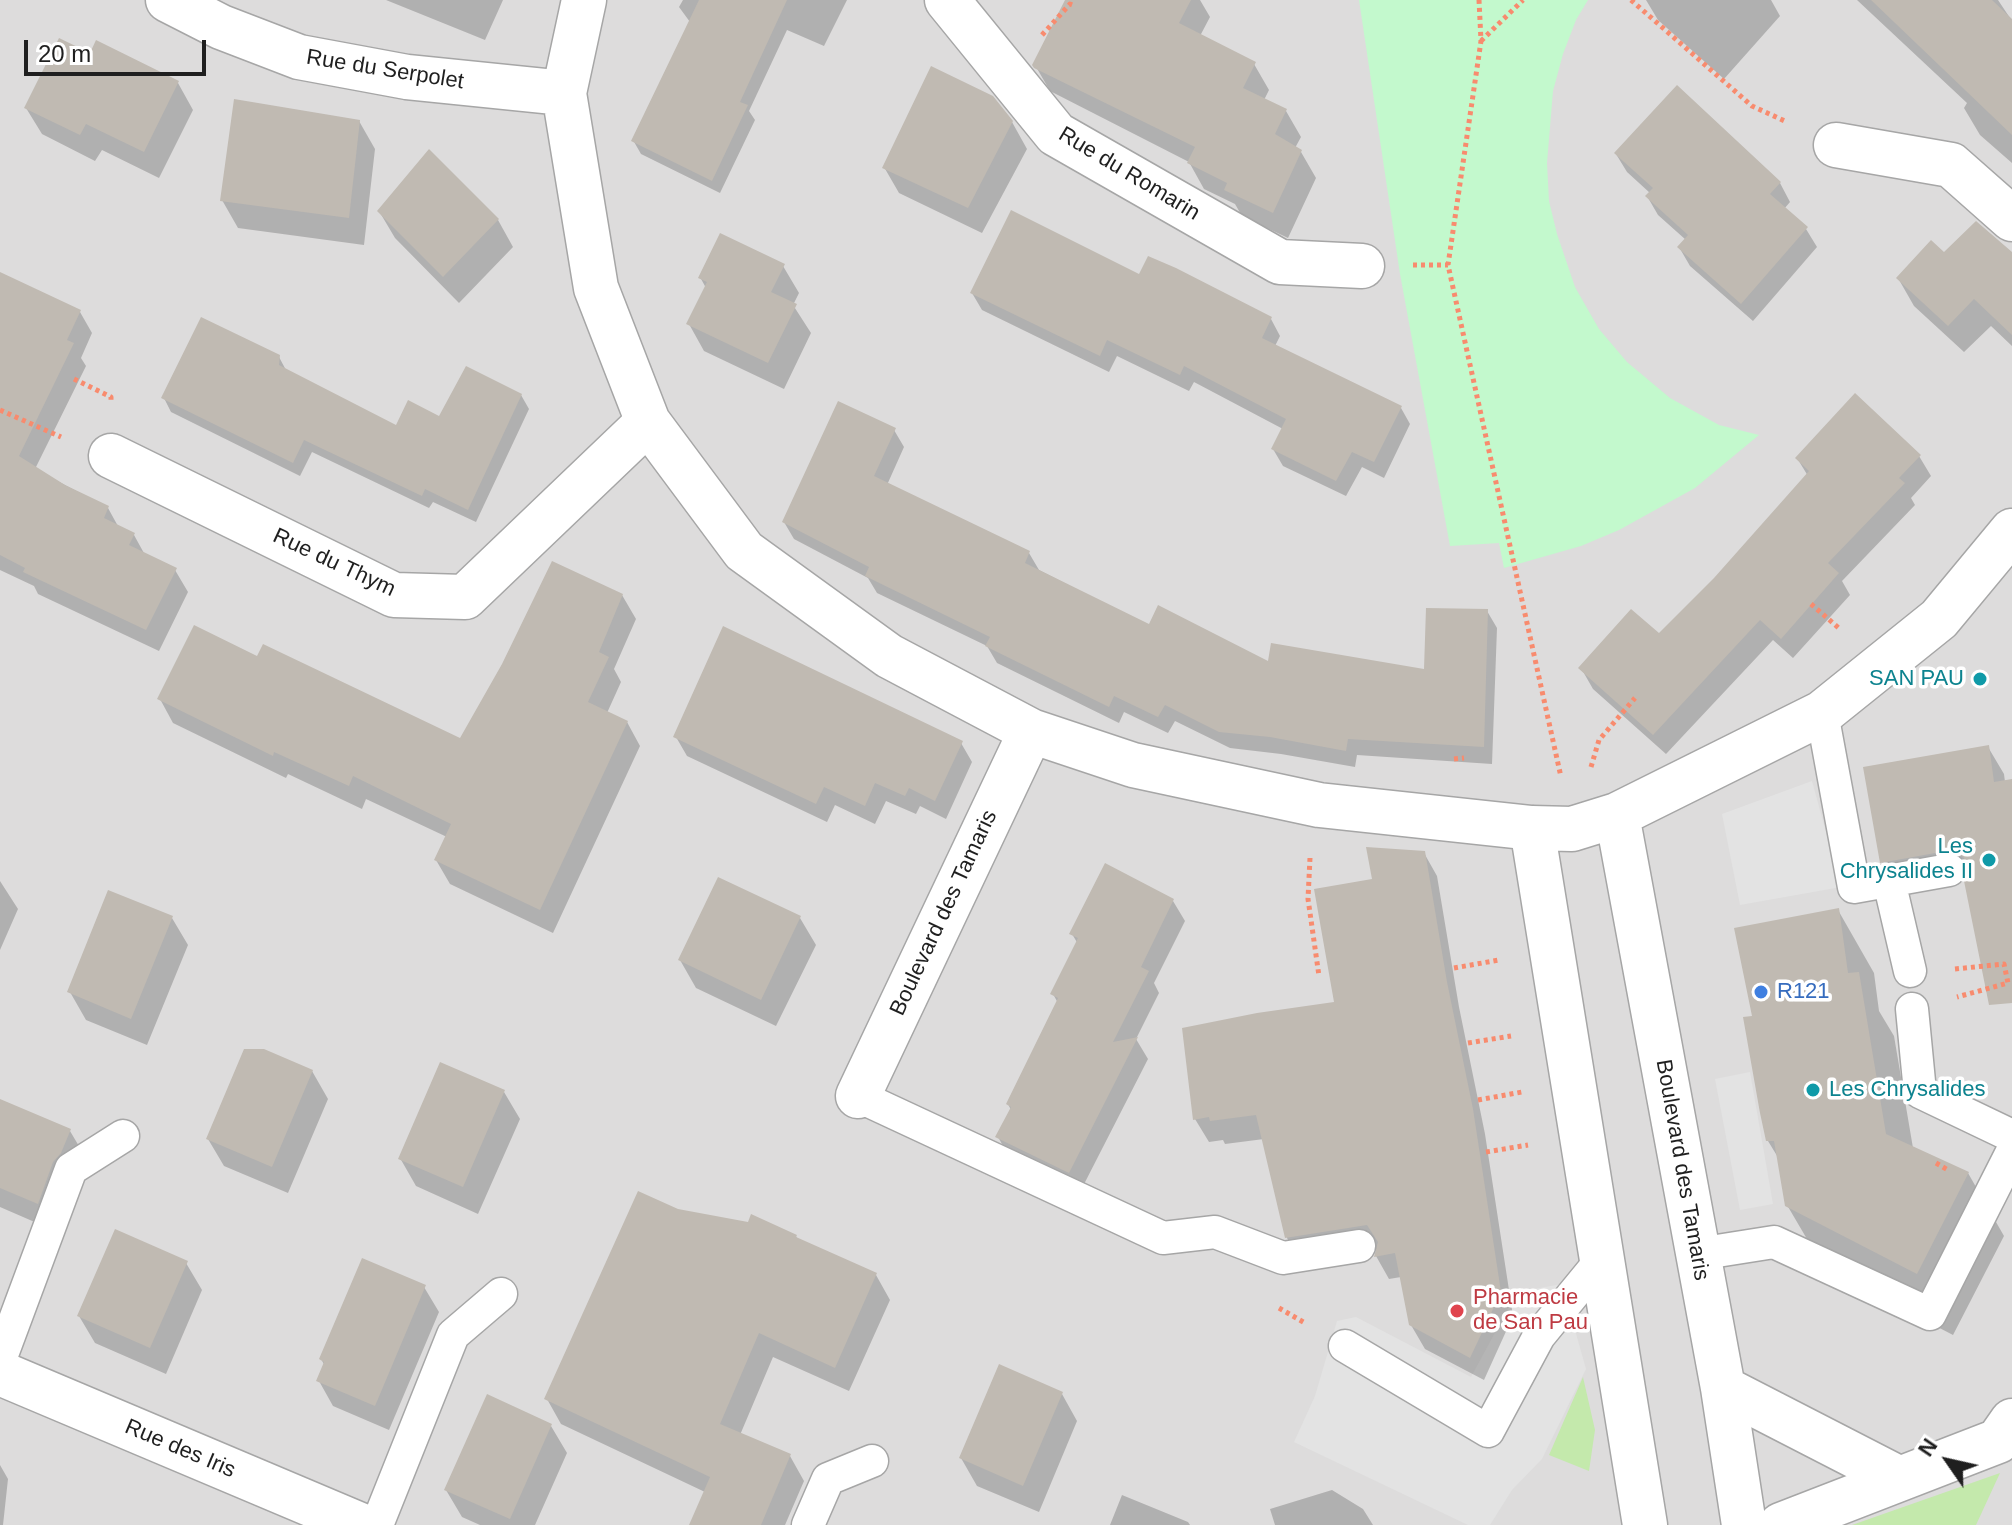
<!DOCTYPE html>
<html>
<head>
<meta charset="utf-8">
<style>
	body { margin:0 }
	#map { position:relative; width:2012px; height:1525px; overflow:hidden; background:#f0ede5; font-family:Helvetica,sans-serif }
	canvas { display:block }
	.north { position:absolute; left:1908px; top:1421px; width:80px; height:80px; -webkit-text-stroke:6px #fff; paint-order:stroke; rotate:304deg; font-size:22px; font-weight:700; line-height:32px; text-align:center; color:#1f1f1f }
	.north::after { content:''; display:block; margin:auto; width:28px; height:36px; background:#1f1f1f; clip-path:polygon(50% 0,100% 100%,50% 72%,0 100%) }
	.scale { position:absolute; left:24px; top:40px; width:182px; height:36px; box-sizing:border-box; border:4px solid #1f1f1f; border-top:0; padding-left:10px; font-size:24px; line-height:28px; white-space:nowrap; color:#1f1f1f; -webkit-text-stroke:6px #fff; paint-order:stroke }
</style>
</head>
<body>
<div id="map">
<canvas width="2012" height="1525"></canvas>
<div class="north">N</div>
<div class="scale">20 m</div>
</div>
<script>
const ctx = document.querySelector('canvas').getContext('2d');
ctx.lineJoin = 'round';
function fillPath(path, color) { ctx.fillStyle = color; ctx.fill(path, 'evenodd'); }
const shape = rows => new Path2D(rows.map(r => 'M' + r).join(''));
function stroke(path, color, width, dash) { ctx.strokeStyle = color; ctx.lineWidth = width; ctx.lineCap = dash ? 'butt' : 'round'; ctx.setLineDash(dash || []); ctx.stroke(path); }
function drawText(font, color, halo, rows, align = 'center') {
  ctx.font = font + ' Helvetica,sans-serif'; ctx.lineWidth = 7; ctx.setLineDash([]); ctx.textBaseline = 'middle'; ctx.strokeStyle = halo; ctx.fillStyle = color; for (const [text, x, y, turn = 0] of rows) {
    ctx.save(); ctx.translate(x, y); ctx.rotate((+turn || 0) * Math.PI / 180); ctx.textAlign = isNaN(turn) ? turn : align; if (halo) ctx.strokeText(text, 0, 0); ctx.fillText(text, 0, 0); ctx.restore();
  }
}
const residential = shape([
	[0,0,2012,0,2012,1525,0,1525]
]);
const grass = shape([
	[1583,1377,1595,1430,1589,1471,1549,1455],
	[2000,1473,1976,1525,1852,1525]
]);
const park = shape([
	[1359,0,1588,0,1576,20,1563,54,1553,91,1547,163,1549,201,1557,234,1575,287,1599,329,1627,362,1670,398,1719,425,1759,435,1695,488,1619,530,1581,546,1504,568,1499,543,1450,546,1400,274]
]);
const parking = shape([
	[1812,781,1841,887,1740,905,1722,814],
	[1750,1072,1773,1204,1740,1210,1715,1079],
	[1562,1284,1586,1369,1542,1459,1512,1490,1490,1525,1468,1525,1294,1442,1315,1396,1337,1321,1356,1317,1471,1377,1517,1292]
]);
const shadow = shape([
	[386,0,503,0,485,40],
	[683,0,847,0,824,46,787,30,749,111,755,120,720,193,641,154,633,140,690,22,679,7],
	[1068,0,1200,0,1210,17,1200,36,1254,64,1269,90,1264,100,1286,111,1301,137,1295,148,1301,152,1316,178,1288,238,1242,216,1235,204,1204,189,1189,162,1050,91,1035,65],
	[1646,0,1771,0,1780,16,1724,79,1658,20],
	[1857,0,1998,0,2012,21,2012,163,1980,135,1964,108,1967,103],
	[91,56,178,83,193,110,159,178,102,150,95,161,42,134,26,108],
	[359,121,375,149,364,245,238,228,222,200],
	[1012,122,1027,149,982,233,899,193,884,167],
	[1616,154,1780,183,1790,202,1784,209,1806,229,1817,247,1753,321,1690,266,1679,247,1686,240,1658,215,1647,196,1650,193,1627,172],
	[379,211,498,220,513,247,459,303,395,238],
	[1945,254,2012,256,2012,346,1991,326,1964,352,1914,306,1898,278],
	[783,266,799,293,793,305,811,333,784,389,704,351,689,324,706,288,700,277],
	[0,274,80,312,92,333,81,358,86,366,35,469,108,508,119,528,134,535,145,555,175,570,188,592,159,651,38,594,34,586,0,570],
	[1139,276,1271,319,1280,336,1275,346,1401,408,1410,424,1384,478,1362,467,1346,496,1283,466,1273,449,1283,429,1194,382,1189,391,1117,356,1109,372,982,310,972,293],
	[279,357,287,372,397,428,521,395,529,409,476,522,433,502,429,508,312,452,300,476,171,412,164,398],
	[894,430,904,447,887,485,1029,553,1039,570,1150,627,1269,664,1426,671,1487,611,1497,628,1492,764,1357,755,1355,767,1281,754,1230,748,1175,721,1168,733,1124,712,1119,723,997,663,987,646,877,593,868,578,794,539,784,522],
	[1919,456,1931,476,1911,498,1915,505,1842,581,1850,595,1793,658,1773,640,1666,754,1593,689,1581,668,1660,635,1715,579,1808,476,1797,458],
	[622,595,636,619,614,669,621,682,607,713,627,722,640,746,553,933,450,884,436,860,447,837,366,799,362,809,288,774,286,778,173,723,160,699,258,658,460,741],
	[676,737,961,743,972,762,946,819,920,806,916,814,886,801,875,824,835,805,827,822,687,756],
	[1988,747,2004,774,2005,782,2012,781,2012,986,1967,879,1897,890,1882,862],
	[1424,853,1437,876,1459,1007,1485,1134,1513,1316,1484,1380,1425,1349,1411,1325,1401,1277,1389,1279,1376,1256,1378,1249,1301,1261,1287,1238,1264,1139,1225,1144,1223,1140,1209,1142,1195,1119,1336,1003,1374,880],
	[0,881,18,909,0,950],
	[1173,901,1185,921,1154,983,1159,993,1136,1039,1148,1059,1080,1192,1010,1158,998,1137,1011,1110,1008,1104,1058,1003,1053,994,1078,944,1072,934],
	[1838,910,1874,973,1879,1011,1894,1036,1913,1148,1968,1173,2004,1236,1953,1335,1824,1268,1787,1205,1779,1159,1768,1141,1754,1018],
	[172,918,188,945,147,1045,86,1020,70,992],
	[800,918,816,945,776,1026,696,988,680,960],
	[312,1071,328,1099,288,1193,224,1166,208,1139],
	[504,1092,520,1119,478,1214,416,1186,400,1158],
	[0,1101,70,1131,86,1158,53,1230,0,1207],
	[677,1211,796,1236,798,1241,876,1275,890,1300,849,1391,773,1357,740,1435,790,1456,804,1481,785,1525,697,1525,705,1492,561,1424,547,1399],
	[186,1263,202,1290,166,1374,95,1343,79,1316],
	[424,1287,439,1312,389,1430,333,1406,319,1381,325,1366,321,1359],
	[1062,1394,1077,1421,1039,1512,977,1486,961,1458],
	[551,1426,567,1453,535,1525,480,1525,462,1517,446,1490],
	[0,1465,8,1479,3,1525,0,1525],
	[1332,1490,1363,1509,1373,1525,1275,1525,1270,1509],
	[1122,1495,1188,1522,1190,1525,1110,1525]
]);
const building = shape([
	[699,0,787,0,740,102,748,105,712,181,631,141],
	[1065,0,1191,0,1179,23,1256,62,1243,88,1287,109,1275,134,1302,150,1273,213,1224,190,1227,183,1187,163,1195,147,1034,68,1032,65],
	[1871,0,1992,0,2012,19,2012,135],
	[59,38,90,53,96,40,179,81,144,152,86,124,80,135,24,108],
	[931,66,993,96,1013,121,968,208,882,168],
	[1677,85,1781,182,1770,194,1808,227,1741,304,1677,247,1688,235,1645,196,1653,188,1614,153],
	[234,99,360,120,349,218,220,201],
	[429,149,499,219,443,277,377,211],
	[1011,210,1139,274,1148,256,1176,268,1272,317,1262,338,1402,406,1374,462,1352,452,1336,481,1271,449,1286,419,1184,366,1180,375,1107,340,1100,356,970,293],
	[1976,221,2012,252,2012,335,1974,299,1948,326,1896,278,1931,240,1944,252],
	[720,233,785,264,771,292,797,304,768,363,686,324,707,282,698,278],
	[0,272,81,310,67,340,74,343,19,456,65,485,109,506,104,518,135,533,129,545,177,568,146,630,23,572,25,568,0,555],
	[201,317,280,355,279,365,396,425,408,400,439,416,466,366,522,394,468,510,425,489,422,496,304,440,293,463,161,398],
	[1855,393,1921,455,1899,478,1905,483,1828,563,1839,573,1781,639,1760,620,1653,735,1578,668,1631,609,1659,633,1714,578,1809,471,1795,458],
	[838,401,896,428,874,476,1030,551,1025,563,1149,624,1158,605,1268,661,1271,643,1424,669,1426,608,1488,609,1484,747,1348,739,1346,751,1270,737,1219,732,1165,705,1158,717,1114,696,1109,707,985,646,990,637,865,576,869,567,782,522],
	[552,561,623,594,599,652,609,657,588,702,628,721,540,910,434,860,451,824,353,776,349,786,274,752,273,756,157,699,194,625,257,656,263,644,460,738,502,664],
	[723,626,963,741,935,801,909,788,905,796,875,783,865,806,824,787,816,804,673,737],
	[1989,745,1994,782,2012,779,2012,1003,1989,1005,1964,881,1968,867,1964,858,1958,852,1946,851,1880,863,1863,767],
	[1366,847,1425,851,1447,982,1473,1109,1501,1292,1470,1358,1409,1325,1395,1253,1374,1257,1378,1242,1367,1225,1285,1238,1256,1115,1210,1121,1209,1117,1193,1120,1182,1028,1257,1013,1334,1002,1314,889,1372,879],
	[1105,863,1174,899,1141,967,1149,971,1113,1042,1138,1037,1069,1173,995,1137,1011,1107,1006,1104,1058,998,1050,994,1078,938,1069,934],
	[718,877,801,916,761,1000,678,960],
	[108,890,173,916,131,1019,67,992],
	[1839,908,1848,973,1859,972,1886,1134,1969,1172,1917,1274,1785,1206,1774,1141,1766,1141,1760,1113,1743,1017,1752,1016,1734,928],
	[244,1049,264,1049,313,1070,272,1167,206,1139],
	[440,1062,505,1090,463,1187,398,1159],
	[0,1099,71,1129,61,1153,53,1162,38,1204,0,1188],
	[638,1191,678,1209,748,1222,751,1214,797,1235,796,1237,877,1273,835,1368,759,1333,720,1424,791,1454,761,1525,689,1525,710,1477,544,1399],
	[115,1229,188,1261,150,1348,77,1316],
	[362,1258,426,1285,375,1406,316,1381,324,1362,319,1359],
	[999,1364,1063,1392,1023,1486,959,1458],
	[487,1394,552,1424,510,1519,444,1490]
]);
const path = shape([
	[1479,0,1481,41,1448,265,1561,777],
	[1631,0,1752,106,1787,122],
	[1042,35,1070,4,1075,6],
	[1481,41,1523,0],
	[1413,265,1448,265],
	[74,379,111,397,111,402],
	[0,410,61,437],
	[1811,604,1841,630],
	[1454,759,1464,758],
	[1591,767,1599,740,1635,698],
	[1310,858,1308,899,1319,976],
	[1454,968,1499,960],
	[1955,969,2004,964,2008,983,1957,997],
	[1468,1043,1511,1036],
	[1478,1100,1522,1092],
	[1486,1152,1528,1145],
	[1936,1163,1948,1170],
	[1279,1308,1305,1323]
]);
const lane = shape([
	[1822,713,1854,887,1949,870],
	[1889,881,1910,971],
	[1912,1009,1920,1092,2012,1136],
	[858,1096,1163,1238,1215,1232,1283,1258,1359,1246],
	[1698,1254,1774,1242,1930,1314,2012,1152],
	[1345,1346,1488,1431,1539,1336,1603,1258],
	[0,1360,71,1169,123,1136],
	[377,1525,453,1335,501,1294],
	[808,1525,828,1479,872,1461]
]);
const street = shape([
	[168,0,221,27,299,57,407,77,564,93],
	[584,0,564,93,596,288,648,422,744,551,889,656,1031,731,1133,765,1319,805,1532,828,1572,829,1617,815,1822,713,1939,619,2012,531],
	[947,0,1056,134,1280,262,1362,266],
	[1836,145,1951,165,2012,219],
	[111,456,394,595,465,597,648,422],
	[1617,815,1723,1388,1744,1525],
	[1532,828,1645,1525],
	[858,1096,1031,731],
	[0,1373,360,1525],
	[1723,1388,1898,1478],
	[1781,1525,1998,1441,2012,1421]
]);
const markers = [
	[1980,679,8,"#0f9aa8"],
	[1989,860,8,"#0f9aa8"],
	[1761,992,8,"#3f7fe0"],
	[1813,1090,8,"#0f9aa8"],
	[1457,1311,8,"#e0444e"]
];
const streetNames = [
	["Rue du Serpolet",385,70,9],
	["Rue du Romarin",1129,174,31],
	["Rue du Thym",334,563,25],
	["Boulevard des Tamaris",944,913,-65],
	["Boulevard des Tamaris",1682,1170,80],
	["Rue des Iris",180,1449,23]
];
const cultureNames = [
	["SAN PAU",1964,679],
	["Les",1973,847],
	["Chrysalides II",1973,872],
	["Les Chrysalides",1829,1090,"left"]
];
const shopNames = [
	["R121",1777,992]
];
const healthNames = [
	["Pharmacie",1473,1298],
	["de San Pau",1473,1323]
];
fillPath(residential, '#dddcdc');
fillPath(grass, '#c4e9ac');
fillPath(park, '#c3f9cd');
fillPath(parking, '#e3e3e3');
fillPath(shadow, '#0003');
fillPath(building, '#c0bab2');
stroke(lane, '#a6a6a6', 35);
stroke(street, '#a6a6a6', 47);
stroke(path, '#f88b6e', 5, [4, 4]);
stroke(lane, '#fff', 32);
stroke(street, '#fff', 44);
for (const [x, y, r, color] of markers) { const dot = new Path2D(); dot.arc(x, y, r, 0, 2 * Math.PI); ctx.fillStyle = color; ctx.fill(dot); stroke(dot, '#fff', 3); }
drawText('22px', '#1f1f1f', '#fff', streetNames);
drawText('22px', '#0d838f', '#fff', cultureNames, 'right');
drawText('22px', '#366cbe', '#fff', shopNames, 'left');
drawText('22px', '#be3a42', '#fff', healthNames, 'left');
</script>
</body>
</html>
